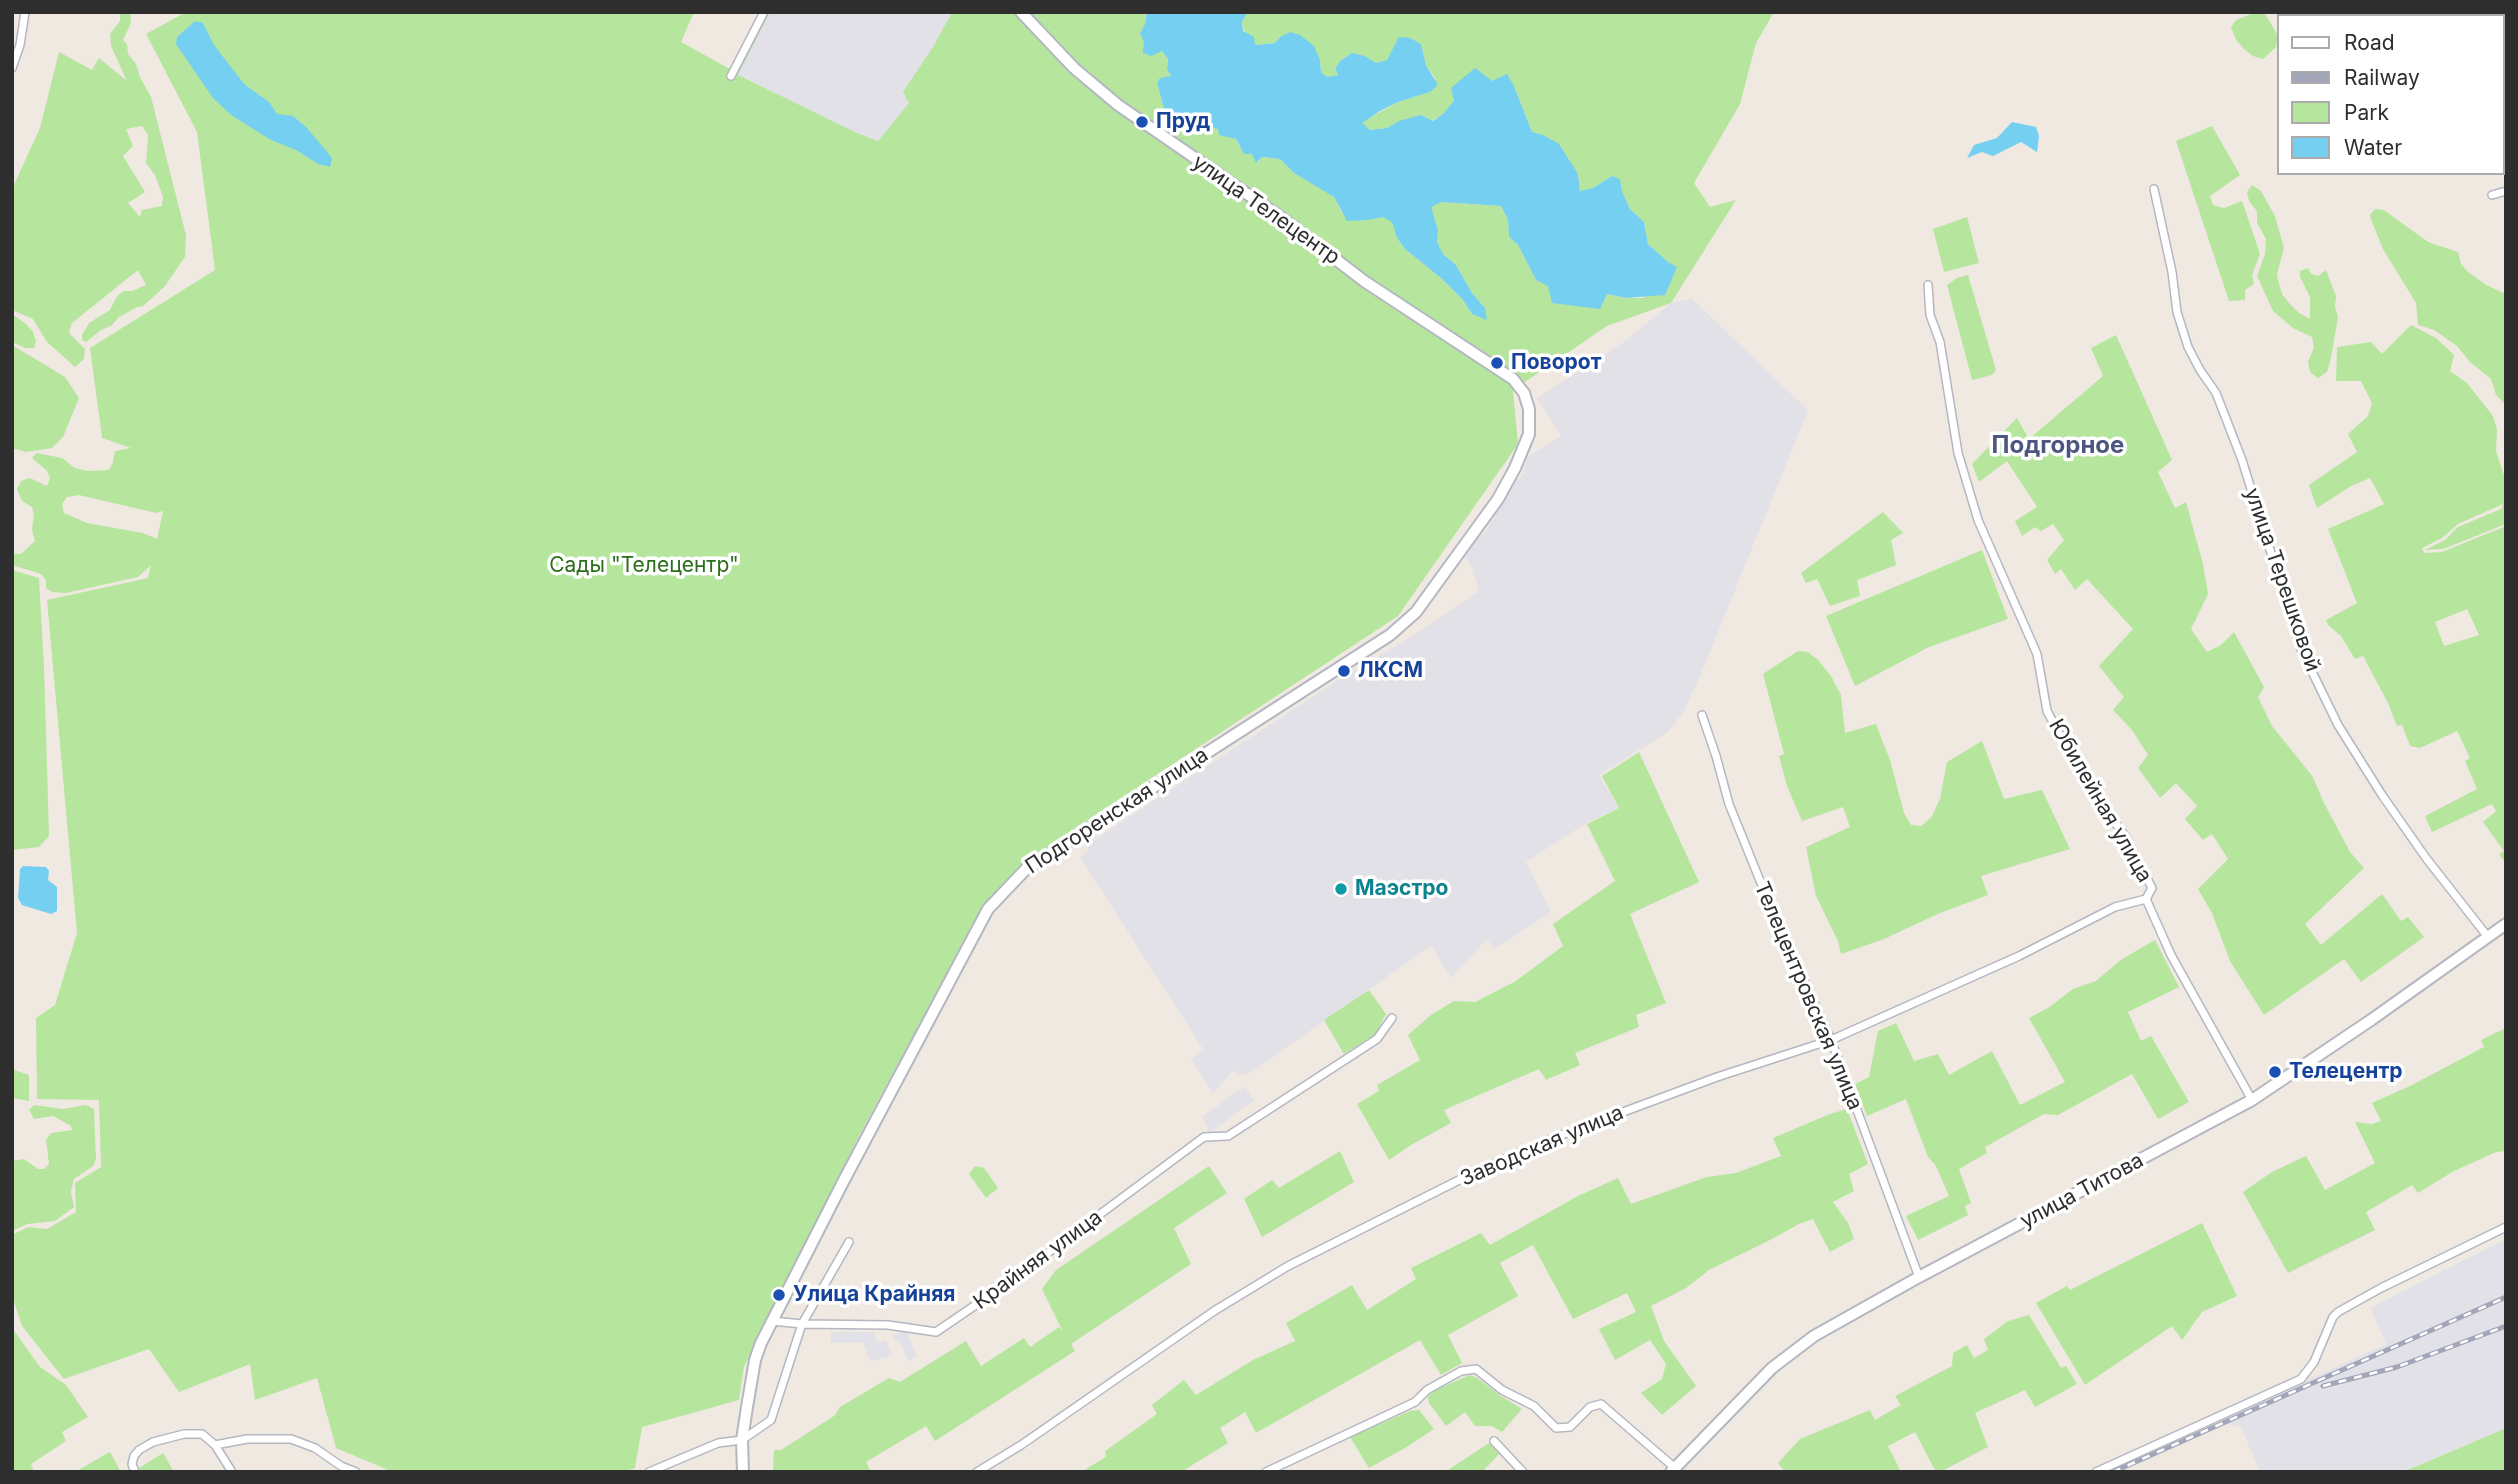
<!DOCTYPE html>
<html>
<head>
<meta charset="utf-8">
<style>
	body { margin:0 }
	#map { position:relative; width:2518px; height:1484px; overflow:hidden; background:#efe9e1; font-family:Inter,sans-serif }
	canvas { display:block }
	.frame { position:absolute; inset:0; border:14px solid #2e2e2e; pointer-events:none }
	.legend { position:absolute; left:2277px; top:14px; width:228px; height:161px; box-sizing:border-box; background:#fff; border:2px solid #ababab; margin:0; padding:9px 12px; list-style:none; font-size:21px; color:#2e2e2e }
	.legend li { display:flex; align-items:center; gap:14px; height:35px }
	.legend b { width:35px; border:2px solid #ababab }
</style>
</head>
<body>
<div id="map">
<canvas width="2518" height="1484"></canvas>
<div class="frame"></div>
<ul class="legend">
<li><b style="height:9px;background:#fff"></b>Road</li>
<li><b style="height:9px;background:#a3a6b8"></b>Railway</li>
<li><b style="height:19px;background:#b6e59e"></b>Park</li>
<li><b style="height:19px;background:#75cff0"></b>Water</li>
</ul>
</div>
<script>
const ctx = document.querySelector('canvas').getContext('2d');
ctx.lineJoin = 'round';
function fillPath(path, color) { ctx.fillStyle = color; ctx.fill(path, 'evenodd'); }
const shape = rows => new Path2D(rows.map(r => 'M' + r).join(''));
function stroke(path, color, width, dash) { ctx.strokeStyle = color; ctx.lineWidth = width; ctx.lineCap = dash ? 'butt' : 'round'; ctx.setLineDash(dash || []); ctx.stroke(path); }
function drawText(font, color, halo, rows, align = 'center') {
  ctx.font = font + ' Inter,sans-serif'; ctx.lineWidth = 7; ctx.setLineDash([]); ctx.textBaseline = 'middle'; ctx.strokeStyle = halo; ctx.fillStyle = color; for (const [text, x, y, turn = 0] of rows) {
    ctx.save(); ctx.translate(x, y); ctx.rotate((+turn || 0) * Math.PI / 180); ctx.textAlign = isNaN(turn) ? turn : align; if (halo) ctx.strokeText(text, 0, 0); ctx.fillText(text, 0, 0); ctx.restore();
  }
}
const industrial = shape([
	[770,12,952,12,933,47,909,103,879,141,857,133,737,75],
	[1692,299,1808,410,1703,669,1684,711,1668,732,1599,775,1619,808,1588,822,1526,862,1551,912,1494,949,1487,939,1451,978,1431,946,1250,1073,1240,1075,1234,1070,1213,1093,1191,1059,1203,1049,1080,857,1087,852,1088,844,1326,688,1420,631,1479,591,1472,567,1464,555,1473,541,1485,532,1514,484,1523,474,1527,457,1561,436,1537,398,1624,342,1671,303],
	[1244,1086,1254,1100,1210,1133,1202,1117],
	[2506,1239,2506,1428,2402,1472,2260,1472,2241,1427,2224,1423,2223,1419,2386,1344,2370,1308],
	[831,1332,874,1332,878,1343,886,1340,892,1356,870,1361,863,1342,831,1343],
	[907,1332,917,1357,908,1361,899,1340,895,1341,893,1334]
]);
const green = shape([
	[120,12,130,12,131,23,123,40,127,44,128,54,136,64,140,77,151,97,186,235,185,257,165,286,143,306,137,307,119,317,111,326,101,330,86,342,82,340,82,335,89,323,110,310,117,296,124,291,132,291,146,285,138,270,72,323,69,333,85,349,84,359,75,367,47,342,33,319,12,310,12,189,40,128,59,52,92,70,99,58,127,81,111,46,110,34,120,21],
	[142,126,148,135,146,163,155,175,163,197,162,206,142,210,140,217,128,203,145,192,123,156,133,146,126,129],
	[186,12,694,12,681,42,730,69,759,12,770,12,738,75,857,133,878,141,909,103,903,92,933,47,952,12,1147,12,1145,24,1140,33,1162,51,1168,59,1167,69,1171,76,1157,83,1166,115,1180,113,1181,122,1197,114,1236,139,1240,147,1253,154,1257,163,1262,157,1280,159,1294,173,1321,187,1334,197,1342,213,1368,220,1383,216,1393,222,1397,238,1405,249,1442,279,1463,300,1472,314,1485,308,1472,293,1456,265,1443,254,1436,242,1438,230,1430,206,1441,202,1501,206,1508,220,1509,237,1518,245,1536,280,1626,298,1644,298,1668,262,1648,244,1644,222,1630,209,1612,176,1593,188,1580,192,1578,174,1569,162,1543,135,1532,132,1514,86,1492,81,1481,75,1444,113,1432,121,1399,121,1387,128,1370,130,1361,123,1398,102,1430,92,1435,78,1426,65,1421,44,1400,38,1387,60,1375,63,1365,56,1352,53,1340,61,1335,69,1338,75,1327,77,1321,72,1320,60,1280,37,1275,43,1255,45,1244,31,1242,22,1248,12,1774,12,1756,43,1740,104,1694,183,1710,207,1736,200,1671,303,1607,326,1513,390,1518,444,1398,616,1033,856,984,905,860,1134,744,1367,739,1400,642,1427,635,1468,623,1472,393,1472,336,1448,317,1378,255,1400,250,1364,179,1392,149,1349,64,1379,22,1326,12,1295,12,1235,28,1227,47,1229,76,1212,75,1183,101,1167,99,1100,37,1099,36,1018,55,1005,77,933,47,600,148,578,151,565,138,577,66,593,52,592,46,588,46,580,41,574,12,565,12,554,21,554,35,541,32,530,34,514,32,507,22,501,17,489,21,481,30,478,47,486,50,478,47,471,32,458,37,453,62,458,75,468,87,471,109,470,113,462,115,451,131,448,102,438,90,348,215,270,197,132,146,34],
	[79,495,156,513,163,511,157,539,143,533,87,523,64,513,62,504,67,497],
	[2256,12,2264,12,2278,36,2276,47,2263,59,2253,56,2245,50,2236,40,2231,27,2236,20],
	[2376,12,2506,12,2506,60,2502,62,2502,16,2370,16],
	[2212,126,2240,175,2210,196,2213,205,2224,208,2242,201,2260,254,2252,275,2254,284,2245,290,2245,300,2229,301,2176,141],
	[2252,185,2261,191,2275,216,2284,248,2277,274,2278,280,2282,294,2289,303,2299,313,2310,319,2310,297,2300,277,2300,271,2308,268,2311,274,2318,276,2326,270,2336,296,2335,306,2338,317,2331,358,2327,372,2318,378,2310,372,2308,362,2314,347,2312,337,2293,328,2273,311,2257,276,2265,254,2266,239,2257,223,2257,211,2249,201,2247,192],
	[2375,209,2384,210,2428,242,2458,252,2461,264,2468,272,2486,285,2506,294,2506,405,2496,395,2491,379,2470,362,2457,346,2434,330,2418,325,2416,303,2383,249,2372,222,2370,215],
	[1967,217,1979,263,1944,272,1933,229],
	[1968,275,1996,370,1992,375,1972,380,1947,285,1957,278],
	[12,314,26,324,33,332,36,341,34,348,25,348,12,342],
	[2411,325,2436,338,2454,355,2450,371,2467,383,2482,402,2493,416,2497,430,2496,451,2505,478,2506,524,2443,549,2425,550,2445,540,2458,527,2501,509,2503,504,2458,524,2442,538,2422,548,2424,553,2442,552,2506,526,2506,864,2499,854,2504,851,2483,822,2496,811,2492,804,2432,832,2425,816,2477,789,2465,761,2470,758,2457,731,2420,748,2410,746,2402,725,2397,726,2387,701,2363,656,2355,659,2341,636,2328,625,2326,620,2357,603,2328,529,2384,504,2370,478,2351,486,2317,508,2309,485,2357,452,2348,434,2368,416,2372,403,2361,381,2336,381,2337,347,2371,342,2382,354],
	[2467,609,2479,635,2444,646,2435,622],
	[2116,335,2172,460,2158,472,2175,508,2186,502,2203,564,2208,594,2191,629,2207,652,2221,645,2234,632,2264,687,2258,697,2272,726,2313,777,2323,801,2350,852,2364,868,2305,924,2321,945,2382,894,2401,921,2408,917,2424,937,2361,982,2344,959,2264,1015,2230,961,2212,913,2198,889,2228,859,2212,834,2203,840,2185,819,2197,806,2176,783,2160,798,2138,768,2148,755,2132,730,2113,710,2124,697,2099,666,2133,629,2087,579,2075,590,2061,569,2055,574,2047,560,2064,540,2053,524,2041,531,2035,527,2022,536,2015,521,2037,507,2007,461,1979,482,1972,464,2017,418,2029,439,2103,376,2091,348],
	[12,345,65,377,79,398,63,437,52,448,26,452,12,448],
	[1883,512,1903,533,1891,540,1896,565,1857,580,1860,596,1830,606,1817,579,1806,583,1801,573],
	[1982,550,2008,619,1929,647,1855,686,1826,616],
	[12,570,39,578,44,667,49,836,39,847,12,850],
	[1798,651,1808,652,1818,660,1831,676,1841,695,1845,733,1876,724,1890,760,1904,813,1911,825,1921,826,1931,818,1940,799,1947,762,1982,741,2004,799,2042,790,2070,849,1981,876,1988,895,1940,913,1884,939,1841,954,1838,941,1816,896,1806,847,1850,827,1843,807,1802,821,1787,786,1779,756,1784,754,1763,674],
	[1639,752,1699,882,1630,914,1666,1003,1636,1015,1639,1027,1575,1053,1580,1065,1546,1080,1539,1069,1444,1110,1451,1123,1411,1145,1389,1160,1357,1104,1379,1091,1377,1085,1420,1060,1408,1035,1431,1015,1454,1001,1475,1002,1516,981,1563,946,1553,924,1615,881,1587,824,1619,808,1602,776],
	[2155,940,2179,987,2128,1012,2141,1041,2151,1036,2189,1102,2158,1119,2132,1074,2058,1115,2044,1114,1985,1147,1987,1153,1959,1169,1971,1203,1965,1206,1968,1215,1918,1240,1906,1216,1949,1196,1936,1166,1928,1157,1906,1099,1867,1116,1855,1084,1869,1077,1878,1031,1896,1023,1914,1061,1938,1054,1949,1075,1992,1051,2020,1105,2065,1082,2029,1018,2048,1008,2073,989,2096,981,2122,959],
	[1369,990,1386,1014,1375,1035,1344,1054,1324,1020],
	[2506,1028,2506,1151,2496,1152,2454,1171,2418,1193,2412,1185,2366,1212,2375,1230,2288,1273,2243,1192,2272,1172,2306,1156,2325,1190,2375,1163,2355,1122,2372,1124,2381,1121,2372,1103,2410,1086,2484,1047,2481,1040],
	[12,1069,29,1075,29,1101,12,1098],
	[34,1105,63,1109,86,1105,94,1109,96,1159,93,1166,74,1179,71,1192,74,1207,55,1221,27,1224,12,1231,12,1161,24,1159,38,1169,44,1169,49,1164,46,1140,51,1133,72,1130,71,1126,53,1116,34,1119,29,1110],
	[1847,1109,1868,1164,1849,1174,1854,1191,1833,1202,1848,1223,1854,1239,1830,1252,1813,1219,1799,1224,1772,1239,1709,1270,1686,1288,1651,1306,1664,1341,1696,1386,1662,1415,1641,1393,1662,1379,1666,1364,1650,1340,1615,1360,1599,1329,1636,1312,1627,1293,1573,1319,1533,1245,1500,1263,1518,1296,1448,1335,1462,1363,1441,1375,1420,1340,1256,1433,1245,1412,1220,1428,1228,1443,1181,1472,1081,1472,1106,1457,1105,1451,1157,1414,1152,1405,1184,1380,1196,1395,1253,1360,1295,1341,1286,1323,1352,1285,1367,1310,1416,1279,1411,1268,1481,1233,1490,1245,1578,1196,1618,1178,1631,1204,1707,1177,1736,1173,1781,1156,1773,1138,1830,1114],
	[1340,1151,1354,1182,1262,1237,1244,1199,1272,1180,1279,1188],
	[975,1166,984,1168,998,1188,986,1198,969,1174],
	[1209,1166,1227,1193,1174,1228,1191,1264,1071,1344,1075,1351,935,1441,926,1426,866,1462,871,1472,773,1472,774,1450,781,1450,834,1416,840,1407,889,1378,900,1382,966,1341,981,1366,1024,1338,1030,1347,1059,1327,1063,1332,1042,1289,1056,1270],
	[2202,1223,2237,1296,2202,1312,2182,1340,2172,1326,2085,1385,2036,1303,2067,1286,2070,1290],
	[2029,1315,2061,1368,2066,1366,2077,1384,2035,1407,2025,1390,1975,1413,1988,1447,1940,1472,1936,1472,1915,1432,1888,1446,1901,1472,1785,1472,1778,1463,1800,1439,1870,1410,1875,1420,1901,1405,1895,1396,1952,1366,1953,1353,1967,1345,1974,1358,1988,1350,1984,1339,2008,1321],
	[12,1328,40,1367,66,1385,88,1417,62,1432,66,1441,31,1464,34,1472,12,1472],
	[1470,1375,1477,1378,1501,1396,1522,1409,1502,1432,1492,1426,1475,1426,1465,1412,1446,1426,1429,1403,1428,1397,1433,1391],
	[1419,1410,1434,1429,1405,1448,1369,1468,1350,1437,1410,1411],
	[2506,1428,2506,1472,2403,1472,2436,1458],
	[1489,1443,1499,1454,1482,1472,1445,1472],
	[110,1452,121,1472,75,1472],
	[163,1453,174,1472,141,1472,139,1468]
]);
const water = shape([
	[1147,12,1248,12,1242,22,1243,31,1254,37,1255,45,1275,43,1280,37,1290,32,1300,35,1314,46,1320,60,1321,72,1327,77,1338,75,1335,69,1340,61,1352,53,1365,56,1376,63,1387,60,1399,37,1410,38,1421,44,1426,65,1438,85,1430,92,1398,102,1380,111,1362,123,1370,130,1387,128,1399,121,1421,115,1433,121,1444,113,1454,101,1451,88,1475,68,1492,81,1507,74,1514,86,1532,132,1543,135,1559,144,1578,174,1580,191,1593,188,1612,176,1620,179,1622,192,1630,209,1644,222,1648,244,1668,262,1677,267,1665,295,1626,298,1607,294,1600,309,1552,303,1548,286,1536,280,1518,245,1509,237,1508,220,1501,206,1441,202,1431,207,1438,230,1437,242,1443,254,1456,265,1472,293,1485,308,1487,320,1472,314,1463,300,1442,279,1405,249,1397,238,1392,222,1383,217,1368,220,1347,221,1334,197,1294,173,1280,159,1262,157,1256,163,1252,154,1244,154,1236,139,1219,135,1218,129,1207,126,1203,117,1198,114,1193,121,1184,127,1179,114,1166,116,1157,83,1160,78,1171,76,1167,69,1168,59,1162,51,1151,56,1143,53,1144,42,1140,33,1145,24],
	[195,21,203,23,214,45,244,84,269,102,277,114,293,116,307,128,332,158,330,167,318,164,296,150,271,140,231,115,213,98,176,44,177,37],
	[2012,122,2036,127,2039,136,2037,152,2021,142,1993,156,1982,152,1967,158,1974,145,1997,138],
	[23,866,46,867,49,871,48,880,57,887,57,911,51,914,22,905,18,898,20,869]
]);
const street = shape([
	[12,68,20,45,25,12],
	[731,76,764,12],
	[2154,189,2172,272,2177,312,2188,347,2200,370,2216,393,2242,460,2301,649,2338,725,2382,795,2426,858,2488,937],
	[2492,195,2506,191],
	[1928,285,1930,315,1940,342,1958,453,1978,520,2037,654,2047,711,2086,783,2125,836,2152,888,2146,899,2171,955,2252,1100],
	[1702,715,1716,756,1729,804,1767,898,1831,1040,1919,1277],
	[772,1321,802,1324,888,1325,936,1332,1002,1287,1204,1137,1228,1136,1377,1039,1392,1018],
	[1494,1441,1523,1472],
	[215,1445,247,1439,291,1439,315,1448,341,1466,356,1472],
	[135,1472,132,1464,134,1456,139,1450,153,1442,184,1434,202,1434,215,1445,232,1472],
	[649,1472,718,1443,742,1440,771,1420,802,1324,849,1242],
	[977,1472,1021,1445,1214,1311,1288,1266,1479,1170,1556,1137,1717,1077,1831,1040,2019,956,2115,907,2146,899],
	[1266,1472,1415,1402,1427,1390,1461,1371,1476,1369,1502,1390,1534,1406,1556,1428,1570,1427,1590,1407,1601,1404,1675,1468],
	[2096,1472,2301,1379,2314,1362,2333,1317,2338,1312,2381,1288,2506,1227]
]);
const secondary = shape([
	[743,1472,742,1440,747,1407,755,1360,761,1343,843,1182,988,909,1026,869,1390,635,1416,612,1498,499,1515,468,1529,434,1529,409,1524,393,1513,379,1364,281,1282,218,1118,105,1074,68,1021,12],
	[1671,1472,1772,1368,1814,1336,1919,1277,2252,1100,2371,1020,2506,924]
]);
const rail = shape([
	[2323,1386,2397,1367,2506,1326],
	[2113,1472,2506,1297]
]);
const markers = [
	[1142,122,7,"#1a4fb4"],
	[1497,363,7,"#1a4fb4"],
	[1344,671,7,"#1a4fb4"],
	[1341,889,7,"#0f9aa8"],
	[2275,1072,7,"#1a4fb4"],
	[779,1295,7,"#1a4fb4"]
];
const transitNames = [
	["Пруд",1156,122],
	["Поворот",1511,363],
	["ЛКСМ",1358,671],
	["Телецентр",2289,1072],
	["Улица Крайняя",793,1295]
];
const streetNames = [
	["улица Телецентр",1266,210,35],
	["улица Терешковой",2282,580,71],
	["Юбилейная улица",2100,801,60],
	["Подгоренская улица",1117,811,-33],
	["Телецентровская улица",1808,996,67],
	["Заводская улица",1542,1146,-23],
	["улица Титова",2082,1191,-28],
	["Крайняя улица",1038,1260,-36]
];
const parkNames = [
	["Сады \"Телецентр\"",644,566]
];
const cultureNames = [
	["Маэстро",1355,889]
];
const quarterNames = [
	["Подгорное",2058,446]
];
fillPath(industrial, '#e3e1e8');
fillPath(green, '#b6e59e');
fillPath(water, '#75cff0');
stroke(street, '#b4b7c1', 10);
stroke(secondary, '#b4b7c1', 14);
stroke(street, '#fff', 7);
stroke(secondary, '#fff', 10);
stroke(rail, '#a3a6b8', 5);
stroke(rail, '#fff', 2.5, [8]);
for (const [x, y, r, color] of markers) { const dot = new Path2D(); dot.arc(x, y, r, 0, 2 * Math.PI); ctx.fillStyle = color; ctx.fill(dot); stroke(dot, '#fff', 2.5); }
drawText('bold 21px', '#164399', '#fff', transitNames, 'left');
drawText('21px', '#2e2e2e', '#fff', streetNames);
drawText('21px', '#2c6e1b', '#fff', parkNames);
drawText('bold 21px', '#0d838f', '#fff', cultureNames, 'left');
drawText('bold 24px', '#4d5680', '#fff', quarterNames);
</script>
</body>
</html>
